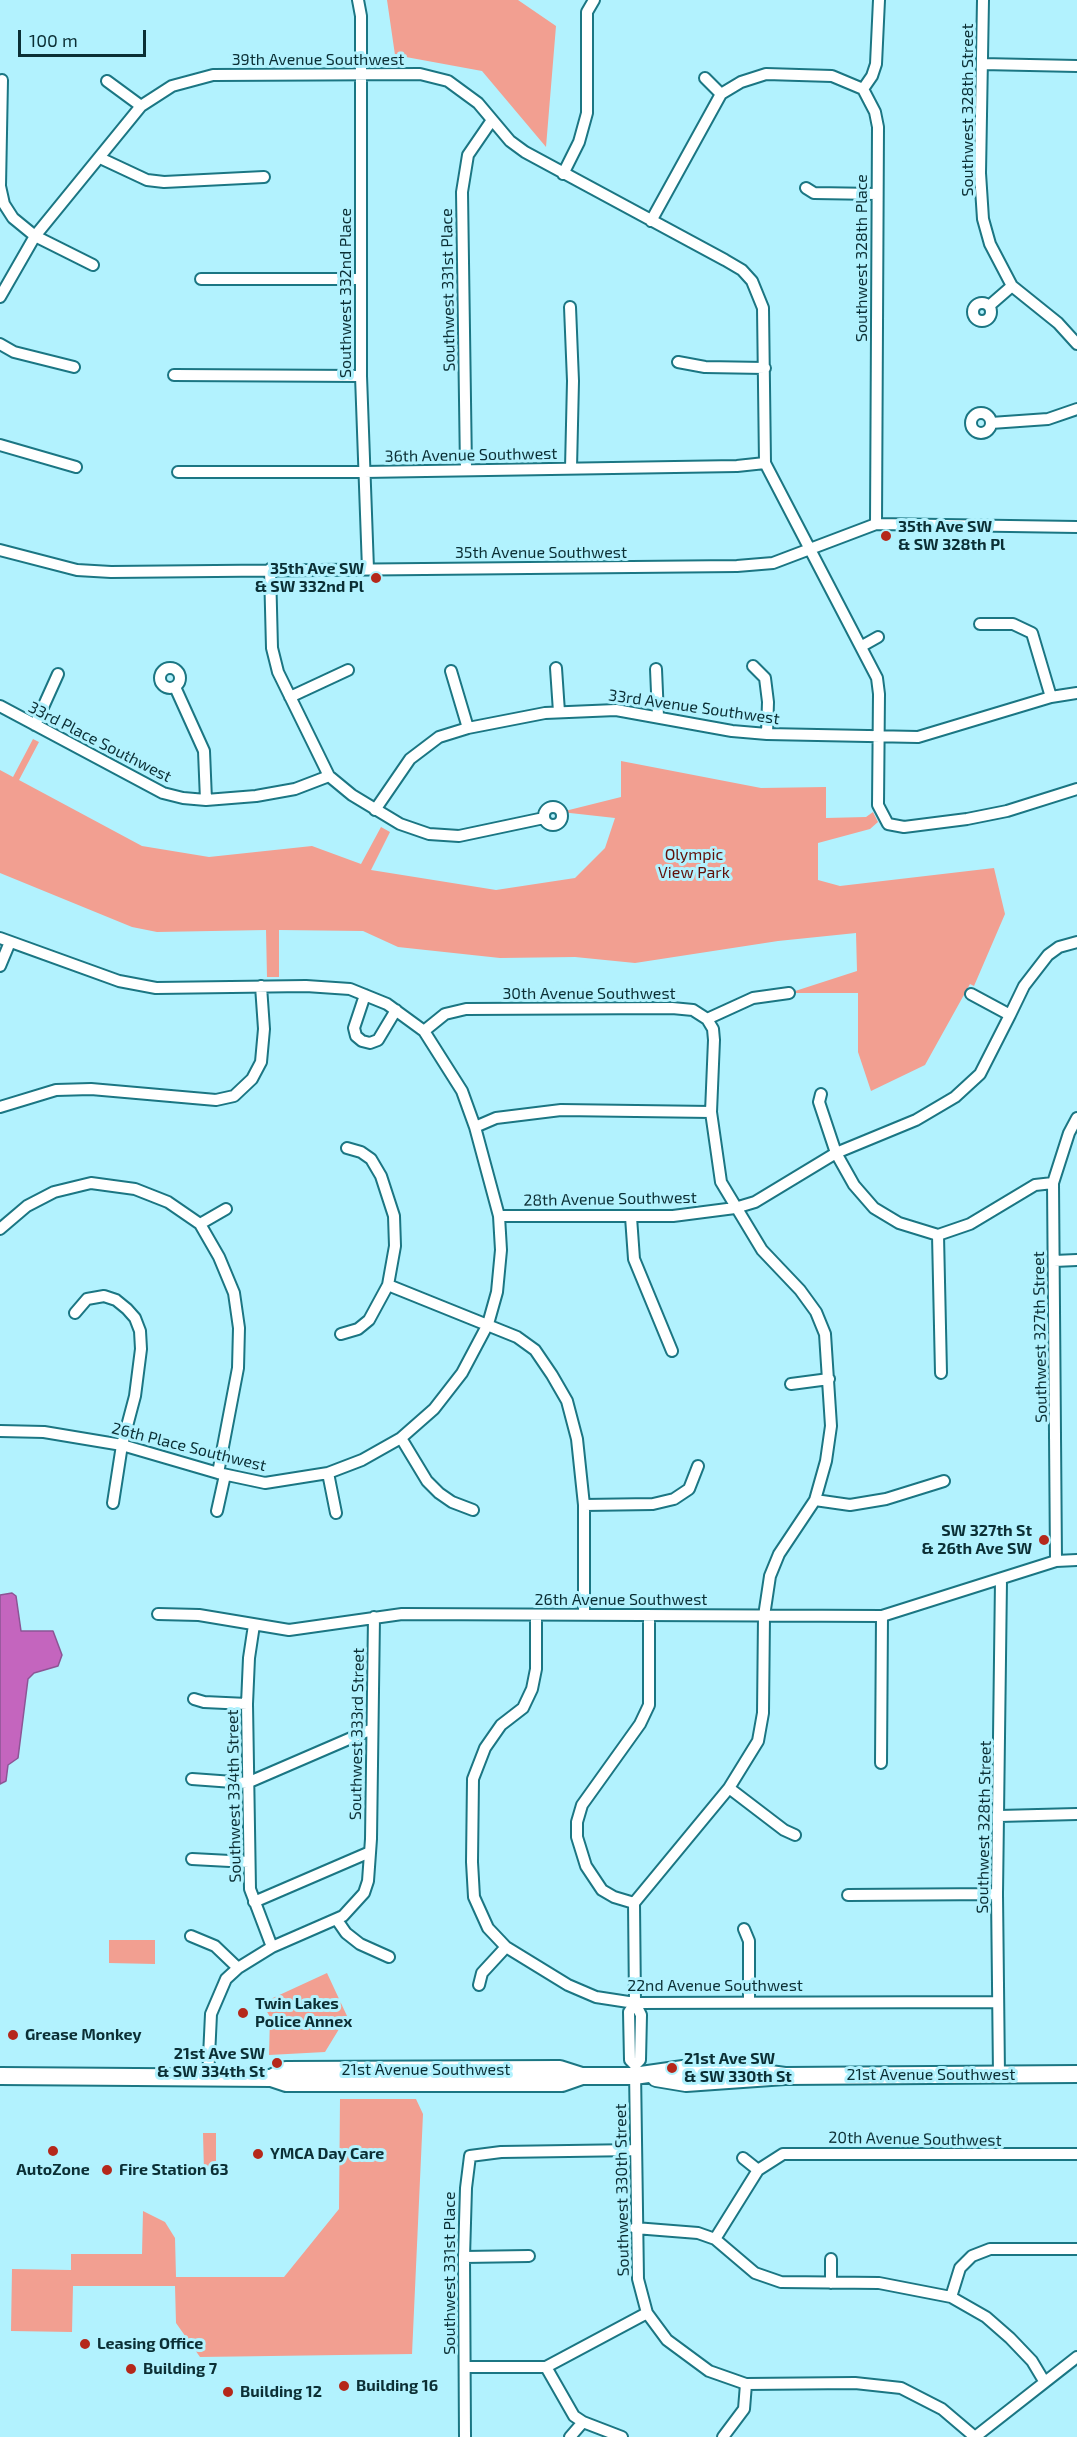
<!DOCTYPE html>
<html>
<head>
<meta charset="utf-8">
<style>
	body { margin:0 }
	#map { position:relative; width:1077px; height:2437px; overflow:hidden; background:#b2f2fe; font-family:"Exo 2",sans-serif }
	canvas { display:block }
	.scale { position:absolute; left:18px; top:30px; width:128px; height:27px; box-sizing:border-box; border:3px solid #0b2f35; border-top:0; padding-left:8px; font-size:18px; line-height:21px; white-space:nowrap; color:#0b2f35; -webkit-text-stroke:4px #b2f2fe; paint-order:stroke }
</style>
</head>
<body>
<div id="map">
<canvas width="1077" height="2437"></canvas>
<div class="scale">100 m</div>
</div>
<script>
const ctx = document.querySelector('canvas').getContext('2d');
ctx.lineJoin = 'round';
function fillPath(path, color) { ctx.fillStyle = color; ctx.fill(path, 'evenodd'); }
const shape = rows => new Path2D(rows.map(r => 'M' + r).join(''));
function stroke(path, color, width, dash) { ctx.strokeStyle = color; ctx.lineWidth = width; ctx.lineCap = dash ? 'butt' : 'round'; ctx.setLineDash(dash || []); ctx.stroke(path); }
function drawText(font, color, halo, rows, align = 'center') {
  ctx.font = font + ' "Exo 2",sans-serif'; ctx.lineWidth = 6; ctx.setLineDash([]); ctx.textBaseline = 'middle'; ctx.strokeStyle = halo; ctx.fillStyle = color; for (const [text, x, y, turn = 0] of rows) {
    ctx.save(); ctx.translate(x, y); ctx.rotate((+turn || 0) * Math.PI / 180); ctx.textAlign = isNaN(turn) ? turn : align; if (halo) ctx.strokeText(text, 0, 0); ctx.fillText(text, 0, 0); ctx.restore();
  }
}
const green = shape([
	[387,0,518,0,556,26,546,147,482,71,395,55],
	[33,739,39,742,19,780,142,846,209,857,312,846,361,864,381,827,390,832,371,870,496,890,575,878,605,848,615,818,561,812,621,797,621,761,761,788,826,787,826,818,866,817,873,812,878,822,870,829,818,843,818,880,840,886,994,868,1005,914,974,986,970,984,925,1065,871,1091,858,1052,858,993,789,993,857,971,856,933,778,941,635,963,575,957,500,958,398,947,363,931,279,930,279,977,267,977,266,930,157,932,132,927,0,873,0,770,13,777],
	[109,1940,155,1940,155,1964,109,1963],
	[327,1973,347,2016,325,2052,269,2055,270,2017,262,2003],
	[340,2099,416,2099,423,2114,412,2354,200,2357,176,2323,175,2286,73,2286,72,2332,11,2331,12,2269,71,2270,71,2254,142,2254,143,2211,165,2222,175,2238,176,2277,284,2277,339,2209],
	[203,2133,216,2133,216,2172,204,2172]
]);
const water = shape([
	[12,1593,16,1596,21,1631,53,1631,62,1655,58,1666,34,1673,28,1679,18,1758,8,1765,6,1781,0,1784,0,1595,12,1593]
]);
const minor = shape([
	[358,0,361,16,361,376,368,569],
	[983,0,980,173,983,219,990,244,1012,286,1058,323,1077,344],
	[982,64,1077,66],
	[705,78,721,94,741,82,766,74,832,76,863,89],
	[2,80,0,186,4,204,13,218,35,236,93,265],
	[107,81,141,106],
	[100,158,147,180,164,182,264,177],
	[563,174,579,142,587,113,587,12,594,0],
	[806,188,814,193,877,194],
	[651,221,721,94],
	[201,279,361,279],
	[0,297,35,236,141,106,172,86,213,75,420,74,448,81,478,103,510,141,525,152,725,260,742,270,752,281,763,308,765,463,877,678,879,694,878,805,888,824,904,827,967,819,1007,811,1077,789],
	'973 312a9 9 0 1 1 18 0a9 9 0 1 1-18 0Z',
	[989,306,1012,286],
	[570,307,573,381,571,468],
	[0,344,14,352,74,367],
	[678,362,705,367,765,368],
	[174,375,361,376],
	'971 423a10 10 0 1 1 20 0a10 10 0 1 1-20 0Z',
	[991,423,1048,419,1077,409],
	[0,445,76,467],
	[466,469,462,192,468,155,492,120],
	[178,472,364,472,737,466,765,463],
	[876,524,878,127,875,112,863,89,872,76,876,64,879,0],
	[0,550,77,570,111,572,737,566,773,563,876,524,1077,527],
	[270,569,272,648,278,672,329,776,352,795,400,824,429,834,459,836,544,818],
	[980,624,1013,624,1032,633,1051,697],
	[862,646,878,637],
	[753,666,765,678,768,702,767,734],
	[556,668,559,712],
	'160 678a10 10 0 1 1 20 0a10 10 0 1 1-20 0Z',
	[656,669,658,716],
	[451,671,468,728],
	[175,687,204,751,206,800],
	[290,697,348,670],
	[0,706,163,793,183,798,206,800,256,796,295,789,329,776],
	[35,725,58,674],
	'544 816a9 9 0 1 1 18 0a9 9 0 1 1-18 0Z',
	[375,810,410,759,439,737,468,728,545,713,616,710,732,731,767,734,918,737,1051,697,1077,693],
	[0,938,119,981,156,988,306,986,350,989,387,1004,424,1031,445,1014,466,1009,672,1008,693,1010,707,1019,753,998,789,993],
	[0,966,10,942],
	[971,994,1010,1015,1024,986,1048,955,1059,947,1077,942],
	[365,995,354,1028,356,1036,362,1041,370,1043,378,1040,396,1010],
	[821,1094,819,1102,836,1153,916,1120,955,1097,980,1074,1010,1015],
	[0,1107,56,1090,91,1089,216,1100,234,1096,252,1079,261,1062,264,1029,261,986],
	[475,1127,496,1118,561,1110,711,1112],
	[499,1216,673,1216,735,1208,755,1202,836,1153,854,1185,874,1208,899,1223,938,1235,970,1224,1035,1185,1053,1183],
	[631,1217,634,1259,672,1351],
	[200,1224,226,1209],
	[0,1229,27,1206,54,1192,91,1183,135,1189,168,1202,200,1224,219,1257,234,1293,239,1328,238,1368,218,1473],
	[938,1235,941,1373],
	[1054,1261,1077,1260],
	[388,1285,517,1337,535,1350,552,1375,567,1401,577,1439,584,1505,584,1614],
	[75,1313,87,1299,104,1296,116,1300,127,1309,135,1318,140,1331,141,1349,135,1396,122,1445,113,1503],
	[341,1334,358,1329,369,1320,388,1285,395,1246,394,1216,381,1176,371,1159,361,1152,347,1148],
	[791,1384,829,1379],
	[0,1431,44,1432,122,1445,218,1473,265,1483,328,1473,362,1460,401,1438,427,1481,439,1493,452,1502,473,1510],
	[401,1438,434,1409,462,1373,488,1324,497,1292,501,1250,499,1216,475,1127,462,1091,424,1031],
	[328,1473,336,1513],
	[815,1500,850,1505,886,1499,944,1481],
	[584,1505,653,1504,674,1499,689,1489,698,1466],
	[217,1511,225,1475],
	[1056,1561,1053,1183,1069,1133,1077,1118],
	[158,1614,199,1615,289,1630,402,1614,882,1616,1056,1561,1077,1560],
	[536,1615,536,1669,532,1689,523,1708,501,1725,485,1748,473,1779,472,1862,474,1897,488,1928,506,1947,568,1985,596,1997,635,2003,998,2002],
	[254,1625,249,1658,247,1704,250,1889,272,1947],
	[194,1699,204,1702,247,1704],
	[881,1763,882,1616],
	[192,1779,247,1783,372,1729],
	[729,1788,784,1830,795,1835],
	[999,1816,1077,1814],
	[192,1859,249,1862],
	[848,1895,997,1894],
	[254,1902,370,1852],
	[634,1903,614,1897,602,1890,586,1866,577,1837,577,1822,582,1805,640,1724,649,1705,649,1616],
	[337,1920,346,1933,360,1944,389,1957],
	[744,1929,749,1941,749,2001],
	[191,1936,215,1946,238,1968],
	[479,1985,482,1973,506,1947],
	[635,2003,629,2012,630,2060,635,2065,640,2060,641,2015,635,2003,634,1903,729,1788,758,1741,763,1713,764,1616,770,1576,779,1554,815,1500,826,1461,831,1426,825,1334,816,1312,800,1290,762,1250,721,1182,711,1112,714,1040,713,1029,707,1019],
	[635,2070,638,2279,647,2313,667,2340,709,2371,746,2384,855,2383,901,2388,942,2409,975,2437],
	[999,2075,997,1894,1001,1580],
	[208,2078,211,2014,226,1979,238,1968,272,1947,343,1916,364,1893,368,1881,371,1839,374,1617],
	[743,2158,758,2170],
	[635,2228,698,2233,715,2239,755,2273,781,2282,879,2283,951,2297,986,2317,1010,2338,1032,2361,1044,2381],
	[715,2239,758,2170,783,2154,1077,2154],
	[464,2257,529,2256],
	[831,2259,831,2283],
	[951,2297,960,2268,972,2256,990,2249,1077,2249],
	[465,2367,546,2367,647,2313],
	[546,2367,574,2416,583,2422,622,2437],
	[465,2437,464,2257,466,2188,470,2156,501,2152,636,2150],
	[570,2437,583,2422],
	[723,2437,744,2409,746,2384],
	[975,2437,1077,2357]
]);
const primary = shape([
	[0,2076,271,2078],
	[582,2076,562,2083,286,2083,271,2078,286,2070,560,2069,582,2076,634,2076,683,2069,740,2070,785,2076],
	[656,2078,686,2083,785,2076,1077,2074]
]);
const markers = [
	[886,536,6,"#b5281b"],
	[376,578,6,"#b5281b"],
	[1044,1540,6,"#b5281b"],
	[243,2013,6,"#b5281b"],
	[13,2035,6,"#b5281b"],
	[277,2063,6,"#b5281b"],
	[672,2068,6,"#b5281b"],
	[53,2151,6,"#b5281b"],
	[258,2154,6,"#b5281b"],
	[107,2170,6,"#b5281b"],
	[85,2344,6,"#b5281b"],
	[131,2369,6,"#b5281b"],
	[344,2386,6,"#b5281b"],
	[228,2392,6,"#b5281b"]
];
const streetNames = [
	["39th Avenue Southwest",318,60],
	["Southwest 328th Street",968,110,-90],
	["Southwest 328th Place",862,258,-90],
	["Southwest 331st Place",448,290,-91],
	["Southwest 332nd Place",346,293,-90],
	["36th Avenue Southwest",471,455,-1],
	["35th Avenue Southwest",541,553],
	["33rd Avenue Southwest",694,707,8],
	["33rd Place Southwest",100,742,27],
	["30th Avenue Southwest",589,994],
	["28th Avenue Southwest",610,1199,-1],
	["Southwest 327th Street",1040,1337,-91],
	["26th Place Southwest",189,1447,14],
	["26th Avenue Southwest",621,1600],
	["Southwest 333rd Street",357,1734,-89],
	["Southwest 334th Street",234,1796,-91],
	["Southwest 328th Street",984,1827,-89],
	["22nd Avenue Southwest",715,1986],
	["21st Avenue Southwest",426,2070],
	["21st Avenue Southwest",931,2075],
	["20th Avenue Southwest",915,2139,1],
	["Southwest 330th Street",622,2190,-91],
	["Southwest 331st Place",450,2273,-90]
];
const poiNames = [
	["35th Ave SW",898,527],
	["& SW 328th Pl",898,545],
	["35th Ave SW",364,569,"right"],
	["& SW 332nd Pl",364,587,"right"],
	["SW 327th St",1032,1531,"right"],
	["& 26th Ave SW",1032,1549,"right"],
	["Twin Lakes",255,2004],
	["Police Annex",255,2022],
	["Grease Monkey",25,2035],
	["21st Ave SW",265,2054,"right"],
	["& SW 334th St",265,2072,"right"],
	["21st Ave SW",684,2059],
	["& SW 330th St",684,2077],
	["YMCA Day Care",270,2154],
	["AutoZone",53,2170,"center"],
	["Fire Station 63",119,2170],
	["Leasing Office",97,2344],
	["Building 7",143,2369],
	["Building 16",356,2386],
	["Building 12",240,2392]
];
const parkNames = [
	["Olympic",694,855],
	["View Park",694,873]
];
fillPath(green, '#f29f91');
fillPath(water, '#c465be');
stroke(water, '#8c5595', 1.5);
stroke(minor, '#1b7683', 14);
stroke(primary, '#1b7683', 20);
stroke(minor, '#fff', 10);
stroke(primary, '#fff', 16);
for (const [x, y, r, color] of markers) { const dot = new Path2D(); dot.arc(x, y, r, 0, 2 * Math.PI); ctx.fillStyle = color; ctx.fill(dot); stroke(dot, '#b2f2fe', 2); }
drawText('16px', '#0b2f35', '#b2f2fe', streetNames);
drawText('bold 16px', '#0b2f35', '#b2f2fe', poiNames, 'left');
drawText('16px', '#610f08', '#b2f2fe', parkNames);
</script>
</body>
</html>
